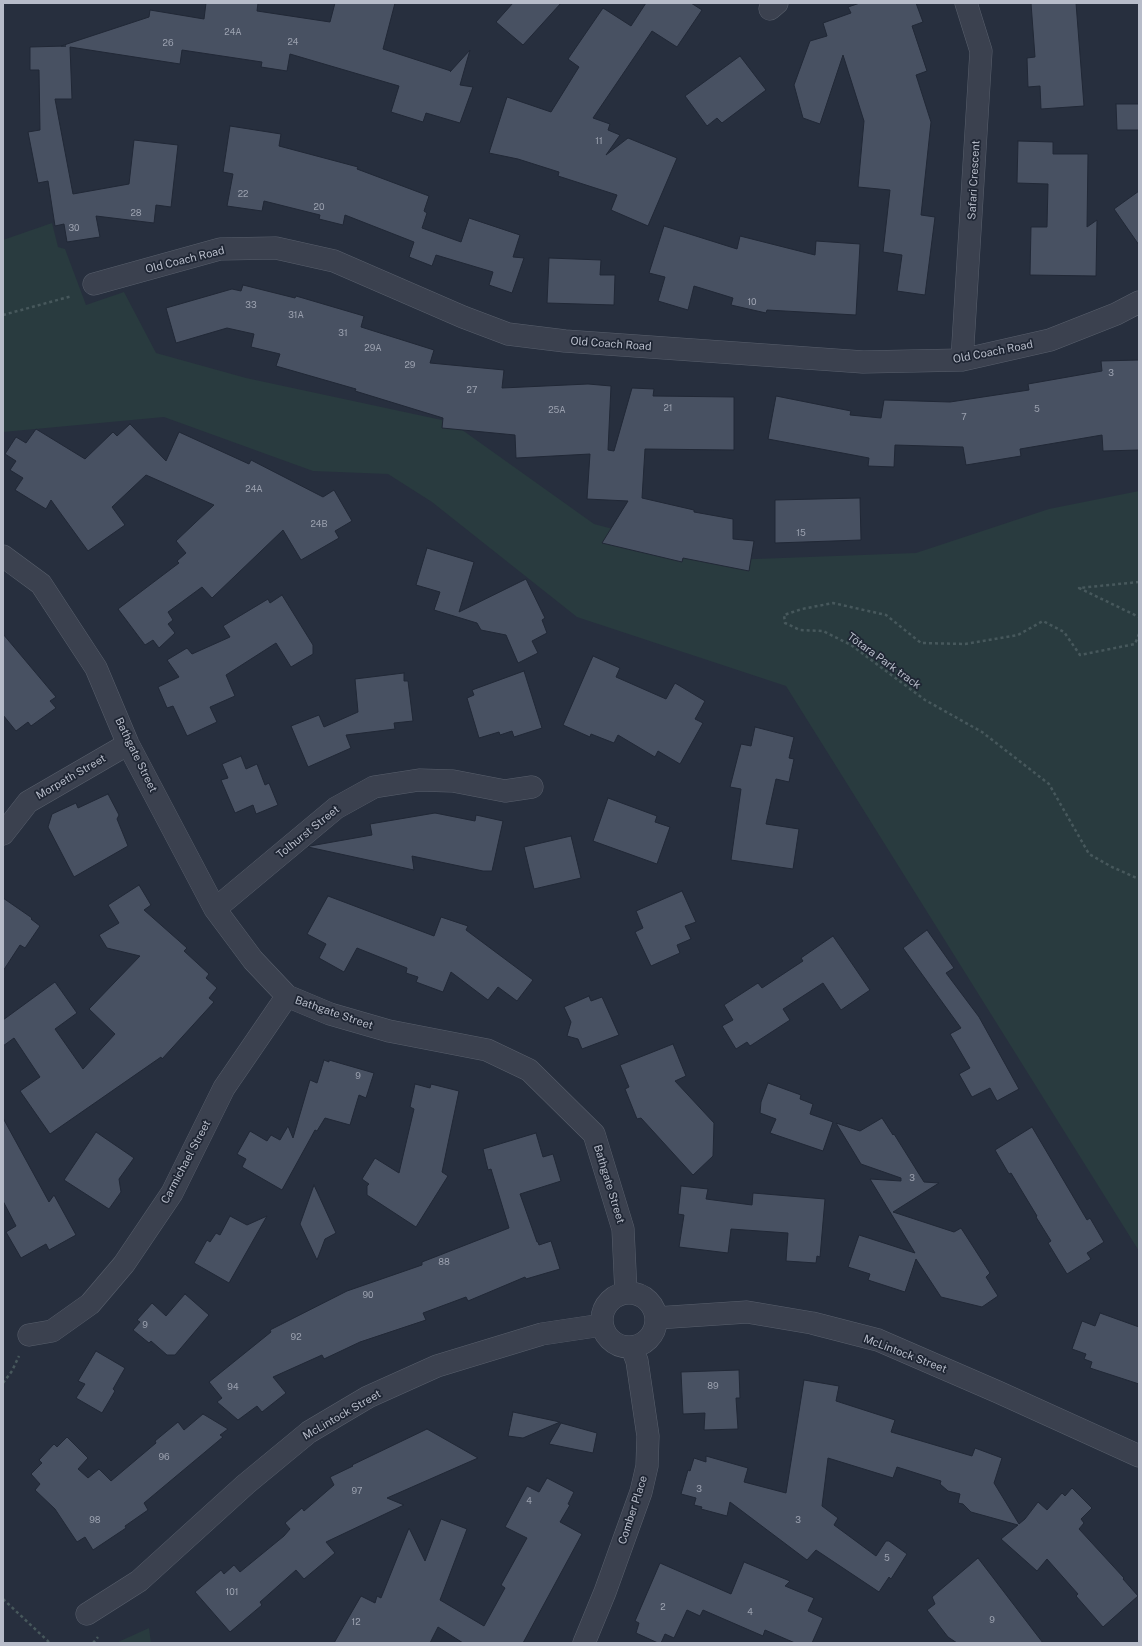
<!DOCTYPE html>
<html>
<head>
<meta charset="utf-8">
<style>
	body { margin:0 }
	#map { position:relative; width:1142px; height:1646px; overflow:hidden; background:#272f3e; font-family:"Public Sans",sans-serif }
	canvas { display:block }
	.frame { position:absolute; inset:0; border:4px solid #b7bcc9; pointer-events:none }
</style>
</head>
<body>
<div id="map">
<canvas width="1142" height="1646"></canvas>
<div class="frame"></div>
</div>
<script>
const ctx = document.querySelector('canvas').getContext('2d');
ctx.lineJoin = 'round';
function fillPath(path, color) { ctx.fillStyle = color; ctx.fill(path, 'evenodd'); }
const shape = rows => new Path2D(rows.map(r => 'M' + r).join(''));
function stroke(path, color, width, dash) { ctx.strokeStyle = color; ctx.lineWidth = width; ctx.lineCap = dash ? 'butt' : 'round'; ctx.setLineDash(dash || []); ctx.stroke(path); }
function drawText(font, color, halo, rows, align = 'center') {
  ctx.font = font + ' "Public Sans",sans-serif'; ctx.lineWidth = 3.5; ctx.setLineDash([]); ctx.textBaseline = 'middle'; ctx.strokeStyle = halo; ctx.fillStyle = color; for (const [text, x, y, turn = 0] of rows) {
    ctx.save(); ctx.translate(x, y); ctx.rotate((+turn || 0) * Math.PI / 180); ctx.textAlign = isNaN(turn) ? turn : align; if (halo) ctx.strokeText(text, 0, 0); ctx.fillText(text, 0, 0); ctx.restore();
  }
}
const green = shape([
	[52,223,58,247,65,249,86,305,124,292,156,353,246,378,451,422,594,524,729,560,916,553,1049,509,1139,491,1139,1251,786,686,577,617,432,502,388,474,313,471,164,417,3,432,3,240],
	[149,1628,151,1643,116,1643]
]);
const building = shape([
	[206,3,258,3,257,11,330,22,335,3,395,3,383,49,451,71,450,72,470,50,460,85,473,87,460,123,426,113,423,122,391,112,399,86,290,54,287,71,261,67,262,62,182,50,180,64,70,47,72,99,55,99,73,194,129,184,134,140,178,145,171,207,156,205,154,223,96,216,100,237,67,242,64,224,55,226,48,181,38,183,28,132,40,130,39,70,30,70,30,47,66,46,61,46,149,17,150,10,204,19,206,3],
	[513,3,561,3,523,45,496,22,513,3],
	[646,3,691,3,702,10,677,47,652,31,593,118,610,124,608,130,620,135,606,155,628,138,677,158,648,226,611,210,617,195,558,176,559,172,518,159,489,153,507,97,551,112,579,67,568,59,603,8,631,26,646,3],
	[860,3,916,3,923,22,912,26,927,71,916,75,931,122,921,215,935,217,925,295,897,291,902,255,883,252,890,190,858,187,864,121,843,55,820,124,803,118,794,85,810,41,827,36,823,23,851,13,848,7,860,3],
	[1031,3,1076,3,1084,106,1041,109,1040,86,1028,87,1027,58,1035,57,1031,3],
	[740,56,766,90,722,123,717,118,707,126,685,96,740,56],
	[1116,104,1139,104,1139,130,1117,130,1116,104],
	[230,126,281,134,279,146,358,167,357,169,429,196,424,211,427,213,422,228,461,242,469,218,520,235,513,257,524,258,512,293,489,285,493,272,436,255,432,266,409,257,414,242,345,215,343,225,319,219,320,215,264,201,262,211,227,206,233,174,223,172,230,126],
	[1018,141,1053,142,1053,154,1088,154,1087,227,1097,220,1096,276,1030,275,1031,227,1047,227,1048,184,1017,183,1018,141],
	[1139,191,1139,245,1114,209,1139,191],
	[664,226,737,249,740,236,815,255,816,241,860,244,856,315,767,310,766,313,731,305,733,298,694,286,688,310,658,301,665,277,649,273,664,226],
	[549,258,601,260,600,275,615,275,614,305,547,303,549,258],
	[243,285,295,298,296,296,364,316,361,327,434,350,430,363,504,370,502,388,588,384,611,386,608,450,614,451,632,388,654,389,653,396,734,397,734,450,645,449,642,498,694,510,694,512,733,519,733,539,754,541,749,571,683,558,682,562,602,543,628,501,587,499,590,454,516,458,515,435,442,428,443,418,355,391,356,389,276,366,280,354,251,347,254,334,227,328,176,343,166,308,232,289,241,291,243,285],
	[1139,360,1139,450,1103,451,1102,435,1020,449,1021,456,966,465,963,447,895,445,894,467,868,466,869,458,768,439,776,396,851,411,850,415,881,418,884,400,950,402,1029,390,1028,384,1102,371,1101,361,1139,360],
	[130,424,166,461,179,432,249,464,251,460,323,497,334,490,352,521,335,531,339,538,301,560,283,530,212,598,202,587,168,612,173,620,168,624,175,633,159,648,153,640,145,645,118,609,179,563,177,561,186,553,176,541,214,505,146,475,112,507,125,525,88,551,51,500,46,509,15,490,23,478,10,470,16,461,5,454,16,437,26,443,36,429,85,459,113,432,117,436,130,424],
	[860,498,861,540,775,543,775,500,860,498],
	[427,548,474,562,459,612,526,579,545,618,542,620,547,633,532,641,538,653,518,663,506,635,481,630,477,623,434,610,440,592,416,585,427,548],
	[282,595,313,645,313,654,291,667,276,643,226,675,235,696,210,707,217,722,187,736,173,706,167,708,158,687,179,677,167,660,187,648,192,654,230,637,223,626,268,599,270,603,282,595],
	[3,634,56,697,50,701,56,708,31,726,28,722,16,731,3,715,3,634],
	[593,656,620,668,616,677,666,699,675,683,705,701,695,719,703,723,680,764,658,751,655,757,618,735,614,743,591,734,590,737,563,725,593,656],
	[524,671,542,728,514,737,512,731,500,735,499,732,479,738,467,698,474,695,472,690,524,671],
	[404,673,404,681,408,681,413,721,394,723,395,729,346,735,351,748,308,767,291,726,319,715,324,727,358,712,355,679,404,673],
	[755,727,794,737,789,758,794,759,789,782,776,779,766,824,799,829,793,869,731,860,741,789,730,787,741,744,751,746,755,727],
	[241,756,246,769,257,764,265,785,269,783,278,805,256,814,253,805,235,813,221,780,228,778,222,764,241,756],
	[108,794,119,815,117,819,128,846,74,877,48,827,52,814,76,803,78,808,108,794],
	[608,798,657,816,655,822,670,827,657,864,593,841,608,798],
	[435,813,475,821,476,815,503,821,492,871,483,871,412,856,414,870,308,847,310,846,372,835,370,824,435,813],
	[571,836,581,878,534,889,524,847,571,836],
	[139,885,151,905,144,910,187,948,184,951,209,974,206,978,217,988,209,998,214,1002,162,1059,161,1057,50,1134,20,1091,40,1077,14,1038,3,1046,3,1020,55,982,77,1013,55,1029,83,1069,115,1034,89,1009,140,956,107,948,99,935,119,923,108,905,139,885],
	[682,891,696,922,685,926,691,939,677,945,680,953,651,966,635,932,643,928,636,911,682,891],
	[328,896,434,936,441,917,468,926,466,930,533,980,517,1001,498,987,488,1000,451,972,443,992,416,982,418,977,406,973,407,968,357,948,344,972,319,958,326,944,307,934,328,896],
	[3,898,32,918,31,919,40,926,25,948,20,945,3,971,3,898],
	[927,930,954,968,946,973,979,1017,1019,1089,997,1101,990,1088,972,1097,959,1074,970,1068,950,1034,961,1028,903,948,927,930],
	[833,936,870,990,841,1010,823,983,783,1009,790,1020,750,1046,747,1042,736,1049,722,1026,733,1020,724,1005,758,983,762,988,803,961,801,958,833,936],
	[589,996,591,1001,602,997,619,1035,582,1049,578,1039,567,1036,571,1022,564,1007,589,996],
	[673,1044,686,1076,675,1081,714,1123,713,1156,693,1175,641,1118,637,1119,625,1089,629,1087,620,1065,673,1044],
	[324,1060,329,1062,329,1060,374,1073,366,1098,359,1095,350,1125,325,1118,317,1131,315,1130,282,1190,242,1167,246,1159,237,1154,250,1131,267,1141,271,1135,280,1140,288,1126,293,1138,310,1080,317,1083,324,1060],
	[768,1083,801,1095,800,1099,813,1104,810,1114,833,1122,823,1151,770,1133,776,1119,760,1113,761,1102,768,1083],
	[415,1084,430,1088,431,1084,459,1091,442,1172,448,1176,416,1227,367,1195,367,1186,369,1184,362,1179,375,1158,399,1173,414,1109,410,1107,415,1084],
	[3,1118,49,1202,54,1195,76,1235,49,1250,46,1244,21,1258,6,1232,16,1226,3,1201,3,1118],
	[882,1118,893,1135,894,1134,924,1182,939,1183,893,1212,954,1232,961,1228,990,1273,986,1277,998,1296,982,1307,941,1297,916,1259,905,1292,868,1280,870,1274,848,1267,859,1235,915,1253,870,1179,901,1181,901,1178,861,1164,836,1123,860,1131,882,1118],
	[1032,1127,1087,1220,1090,1218,1104,1242,1087,1253,1091,1259,1067,1274,1048,1243,1051,1241,1036,1217,1037,1216,1011,1173,1009,1174,995,1150,1032,1127],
	[96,1132,134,1158,119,1179,121,1192,109,1209,64,1180,96,1132],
	[536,1133,543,1157,553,1154,561,1181,520,1194,537,1242,538,1242,539,1245,551,1241,560,1269,526,1279,525,1277,468,1301,466,1297,423,1313,426,1320,360,1342,324,1359,322,1355,273,1377,286,1393,262,1412,257,1406,238,1420,217,1402,222,1398,209,1382,271,1332,270,1330,347,1291,422,1265,422,1262,509,1228,491,1169,488,1170,483,1149,536,1133],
	[314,1185,336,1233,325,1239,317,1260,300,1224,314,1185],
	[681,1186,708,1189,706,1199,752,1205,753,1193,825,1199,820,1257,817,1256,816,1263,786,1261,788,1233,731,1229,728,1253,679,1247,684,1215,678,1214,681,1186],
	[230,1216,247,1225,267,1216,229,1283,194,1263,207,1240,210,1242,216,1233,220,1235,230,1216],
	[185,1294,209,1315,175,1355,167,1355,151,1341,149,1343,133,1330,140,1322,137,1320,152,1303,166,1316,185,1294],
	[1100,1313,1139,1327,1139,1384,1090,1368,1092,1362,1084,1359,1086,1354,1072,1349,1082,1321,1095,1326,1100,1313],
	[96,1351,125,1368,113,1389,115,1391,102,1413,76,1398,85,1384,78,1381,96,1351],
	[739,1370,740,1398,736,1398,738,1429,704,1430,705,1413,683,1414,681,1372,739,1370],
	[804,1380,839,1386,836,1401,895,1420,891,1432,972,1456,975,1448,1002,1458,994,1483,1019,1524,1025,1519,1038,1502,1047,1510,1062,1493,1065,1496,1072,1488,1092,1508,1081,1519,1084,1523,1079,1529,1124,1578,1123,1579,1138,1596,1103,1627,1076,1596,1078,1594,1047,1559,1037,1571,1001,1539,1018,1525,971,1512,963,1504,958,1503,960,1494,948,1491,940,1484,941,1481,897,1467,893,1478,828,1458,822,1506,838,1518,834,1525,876,1556,886,1541,889,1541,907,1554,891,1579,889,1577,879,1592,816,1550,807,1560,730,1502,727,1516,701,1509,702,1507,694,1505,696,1498,681,1494,688,1470,690,1471,694,1458,706,1462,706,1456,748,1468,744,1482,786,1493,804,1380],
	[513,1412,560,1422,523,1438,508,1436,513,1412],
	[203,1414,228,1429,220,1435,223,1437,144,1503,148,1510,125,1526,126,1528,93,1550,85,1537,77,1542,55,1509,35,1490,40,1484,31,1474,42,1463,39,1460,54,1444,57,1447,67,1437,88,1458,78,1469,88,1478,99,1469,111,1481,156,1443,155,1441,178,1422,184,1430,203,1414],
	[561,1423,597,1433,593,1453,549,1444,561,1423],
	[427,1429,478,1458,387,1498,404,1505,326,1542,335,1553,304,1579,296,1570,260,1602,262,1605,230,1632,195,1592,221,1570,224,1574,234,1565,240,1572,284,1536,290,1529,285,1523,302,1508,304,1511,334,1485,330,1477,353,1466,352,1465,427,1429],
	[547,1478,574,1492,568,1504,570,1505,560,1522,582,1534,523,1643,463,1643,438,1627,430,1643,334,1643,361,1596,375,1603,377,1596,381,1598,409,1528,425,1561,441,1519,467,1529,440,1600,484,1626,505,1588,501,1585,527,1538,505,1527,527,1486,539,1492,547,1478],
	[978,1558,1043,1643,957,1643,948,1637,927,1610,935,1604,932,1597,978,1558],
	[744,1562,790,1581,785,1586,814,1598,808,1611,823,1618,812,1643,795,1643,765,1630,763,1636,703,1610,700,1616,687,1610,674,1638,665,1634,661,1643,658,1643,636,1633,639,1623,635,1621,660,1563,731,1594,744,1562]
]);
const path = shape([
	[3,315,72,296],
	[1139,582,1079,588,1139,617],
	[1139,634,1135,644,1080,655,1064,632,1043,621,1018,635,965,644,921,643,886,615,833,603,802,609,784,615,785,623,800,630,823,631,851,645,925,700,982,732,1049,784,1089,854,1112,867,1139,879],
	[3,1383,12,1371,19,1356],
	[3,1599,50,1643],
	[93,1643,98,1637]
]);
const minor = shape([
	[770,9,777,3],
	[94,284,220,249,276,248,334,261,463,317,508,334,565,341,863,362,962,360,1050,340,1116,314,1139,302],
	[962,360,981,51,966,3],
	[3,556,41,584,96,668,128,744,215,909,253,960,287,996,330,1014,389,1031,487,1050,529,1070,594,1134,623,1229,626,1293],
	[3,834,28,802,128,744],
	[215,909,336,808,374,787,419,780,453,781,505,791,532,787],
	'602 1320a27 27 0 1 1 54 0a27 27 0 1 1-54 0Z',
	[656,1318,747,1312,812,1323,878,1340,998,1392,1139,1456],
	[29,1335,52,1331,90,1304,124,1264,172,1193,224,1088,287,996],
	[87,1614,139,1581,246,1484,309,1432,368,1397,437,1366,542,1334,602,1325],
	[584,1643,605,1592,641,1492,647,1466,648,1436,637,1361,632,1348]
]);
const numberNames = [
	["24A",233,32],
	["24",293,42],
	["26",168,43],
	["11",599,141],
	["22",243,194],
	["20",319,207],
	["28",136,213],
	["30",74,228],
	["10",752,302],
	["33",251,305],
	["31A",296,315],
	["31",343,333],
	["29A",373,348],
	["29",410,365],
	["3",1111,373],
	["27",472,390],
	["21",668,408],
	["5",1037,409],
	["25A",557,410],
	["7",964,417],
	["24A",254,489],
	["24B",319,524],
	["15",801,533],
	["9",358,1076],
	["3",912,1178],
	["88",444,1262],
	["90",368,1295],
	["9",145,1325],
	["92",296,1337],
	["89",713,1386],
	["94",233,1387],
	["96",164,1457],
	["3",699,1489],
	["97",357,1491],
	["4",529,1501],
	["98",95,1520],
	["3",798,1520],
	["5",887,1558],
	["101",232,1592],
	["2",663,1607],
	["4",750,1612],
	["9",992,1620],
	["12",356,1622]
];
const streetNames = [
	["Safari Crescent",974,180,-87],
	["Old Coach Road",185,260,-14],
	["Old Coach Road",611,344,4],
	["Old Coach Road",993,352,-11],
	["Tōtara Park track",884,661,36],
	["Bathgate Street",136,755,64],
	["Morpeth Street",71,777,-30],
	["Tolhurst Street",308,832,-39],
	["Bathgate Street",334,1013,19],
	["Carmichael Street",186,1162,-62],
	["Bathgate Street",609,1184,73],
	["McLintock Street",905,1354,21],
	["McLintock Street",342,1415,-30],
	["Comber Place",633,1510,-72]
];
fillPath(green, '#293b3f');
fillPath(building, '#485162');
stroke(building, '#212836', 1);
stroke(minor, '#585f6c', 23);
stroke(path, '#47585c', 2.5, [3, 3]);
stroke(minor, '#3b414f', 22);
drawText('9px', '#9ba1af', null, numberNames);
drawText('11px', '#b7bcc9', '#1f2634', streetNames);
</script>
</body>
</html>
